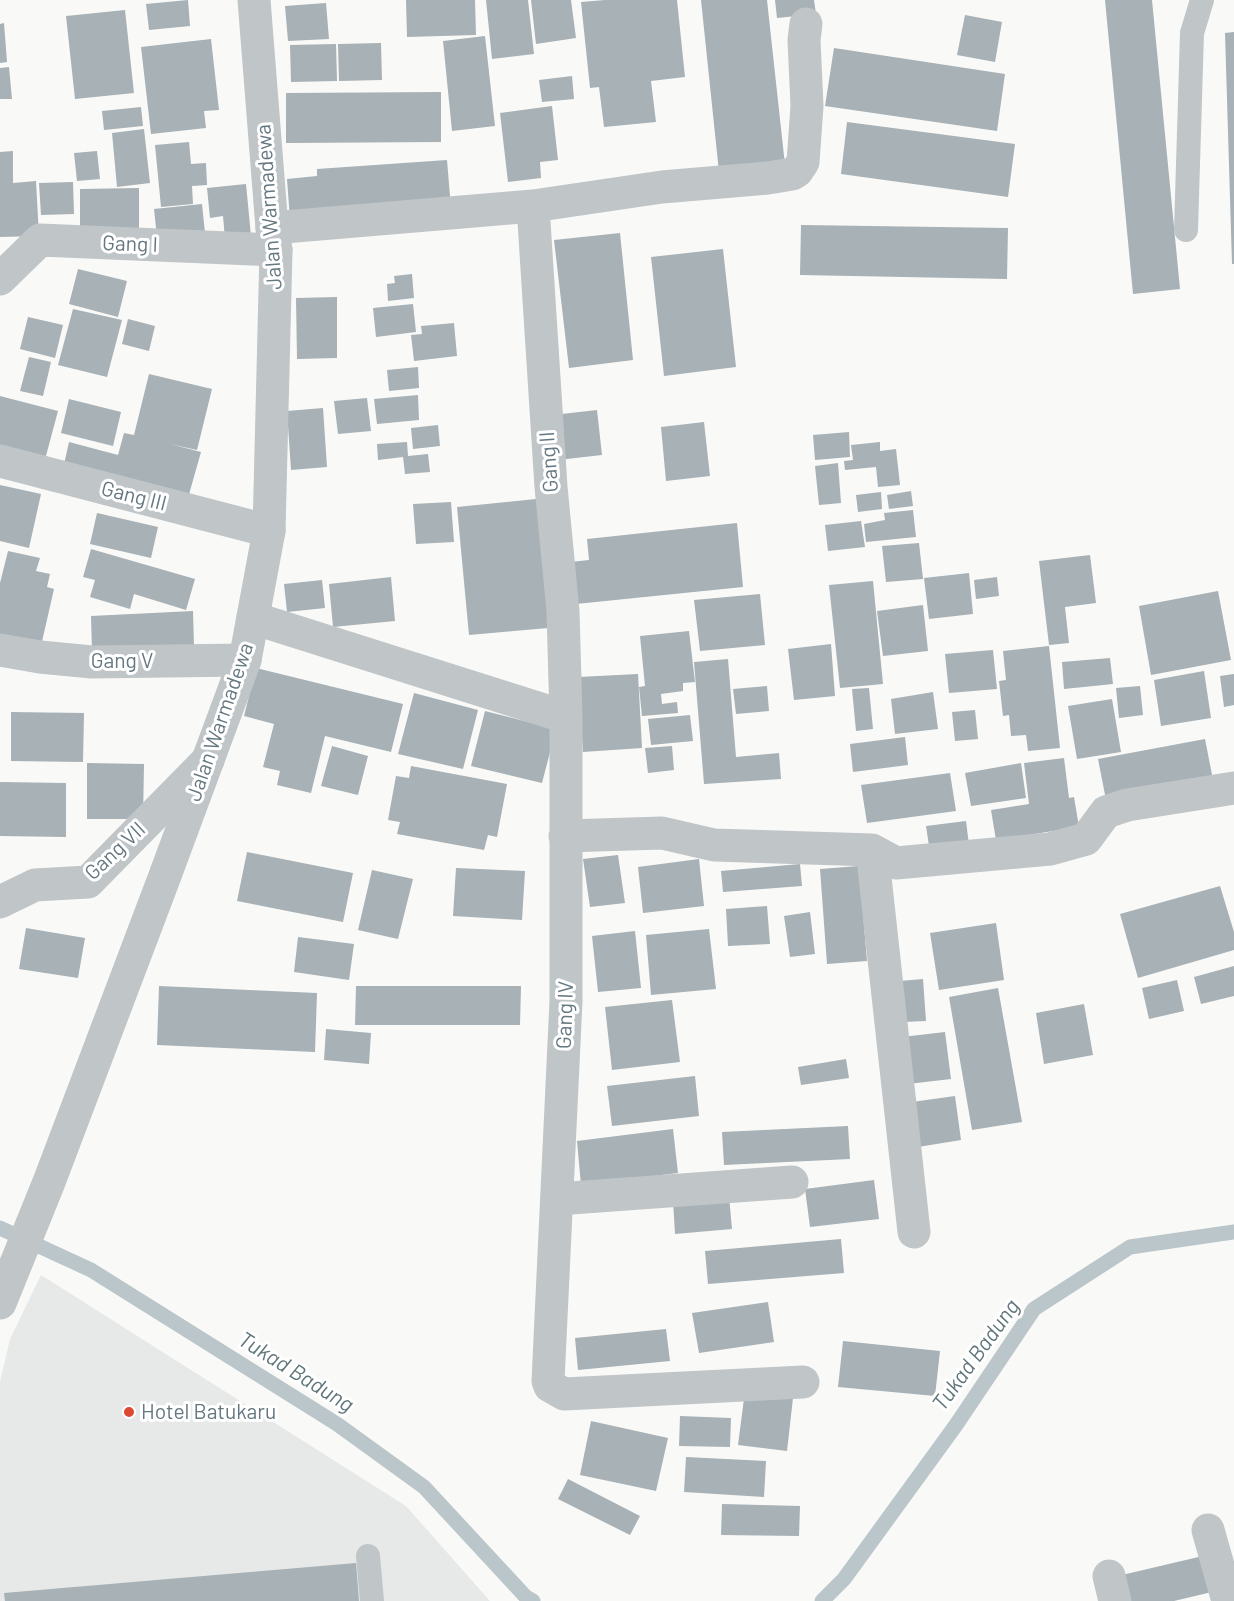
<!DOCTYPE html>
<html>
<head>
<meta charset="utf-8">
<style>
	body { margin:0 }
	canvas { display:block; background:#f9f9f7 }
</style>
</head>
<body>
<canvas width="1234" height="1601"></canvas>
<script>
const ctx = document.querySelector('canvas').getContext('2d');
ctx.lineJoin = 'round';
function fillPath(path, color) { ctx.fillStyle = color; ctx.fill(path, 'evenodd'); }
const shape = rows => new Path2D(rows.map(r => 'M' + r).join(''));
function stroke(path, color, width, dash) { ctx.strokeStyle = color; ctx.lineWidth = width; ctx.lineCap = dash ? 'butt' : 'round'; ctx.setLineDash(dash || []); ctx.stroke(path); }
function drawText(font, color, halo, rows, align = 'center') {
  ctx.font = font + ' Barlow,sans-serif'; ctx.lineWidth = 6; ctx.setLineDash([]); ctx.textBaseline = 'middle'; ctx.strokeStyle = halo; ctx.fillStyle = color; for (const [text, x, y, turn = 0] of rows) {
    ctx.save(); ctx.translate(x, y); ctx.rotate((+turn || 0) * Math.PI / 180); ctx.textAlign = isNaN(turn) ? turn : align; if (halo) ctx.strokeText(text, 0, 0); ctx.fillText(text, 0, 0); ctx.restore();
  }
}
const built = shape([
	[41,1275,406,1506,490,1601,0,1601,0,1382,10,1339]
]);
const stream = shape([
	[0,1228,91,1270,337,1424,424,1487,526,1597,533,1601],
	[822,1601,844,1579,956,1425,1034,1309,1130,1247,1234,1232]
]);
const building = shape([
	[188,0,190,26,149,30,146,4],
	[406,0,475,0,476,35,407,37],
	[486,0,528,0,534,54,492,59],
	[531,0,571,0,576,38,536,44],
	[605,0,677,0,685,77,651,81,656,122,604,127,599,87,590,88,581,2],
	[701,0,767,0,785,165,719,172],
	[775,0,814,0,816,14,777,18],
	[1105,0,1152,0,1180,289,1133,294],
	[326,3,329,39,288,41,285,6],
	[125,10,134,93,75,99,66,16],
	[965,15,1002,22,995,62,957,55],
	[4,23,7,62,0,63,0,24],
	[1234,32,1234,264,1232,264,1225,33],
	[485,36,495,126,452,131,443,41],
	[211,39,219,110,204,111,206,128,151,134,141,47],
	[381,43,382,80,339,81,338,44],
	[336,44,337,81,291,82,290,45],
	[834,48,1005,74,997,131,825,106],
	[9,67,12,99,0,99,0,68],
	[572,76,574,99,542,102,539,80],
	[441,92,441,142,286,143,286,93],
	[552,106,558,160,540,162,541,178,508,182,500,113],
	[141,107,143,126,104,130,102,111],
	[847,122,1015,144,1008,197,841,174],
	[144,129,150,183,117,187,112,133],
	[189,142,191,164,206,163,207,185,192,186,193,204,161,207,155,145],
	[13,151,13,183,36,181,39,236,0,237,0,152],
	[97,151,100,179,77,181,74,153],
	[447,160,451,208,290,219,287,179,317,176,317,169],
	[73,182,74,214,41,215,39,183],
	[246,184,251,236,225,239,223,216,210,218,207,188],
	[139,188,139,231,80,232,80,189],
	[202,204,205,233,157,237,154,209],
	[801,225,1008,228,1007,279,800,275],
	[620,233,633,360,569,368,554,240],
	[723,249,736,367,664,376,651,257],
	[78,269,127,281,118,317,69,304],
	[412,274,414,298,388,301,387,284,395,283,394,276],
	[337,297,337,358,297,359,296,298],
	[413,304,416,332,376,337,373,308],
	[73,309,122,320,107,377,58,365],
	[28,317,63,325,55,358,20,349],
	[128,319,155,326,149,351,122,344],
	[454,323,457,356,414,361,411,335,422,334,421,326],
	[29,357,51,362,43,396,20,391],
	[418,367,419,388,389,391,387,370],
	[149,374,212,389,197,450,170,444,201,452,186,505,62,473,69,442,118,455,124,433,134,435],
	[418,395,419,420,377,424,374,399],
	[0,396,58,411,43,467,0,457],
	[367,398,371,431,338,434,334,401],
	[69,399,121,412,113,446,61,433],
	[323,408,327,467,291,470,287,411],
	[597,410,602,455,558,460,553,415],
	[704,422,710,476,666,481,661,427],
	[438,425,440,446,413,449,411,428],
	[849,432,850,457,815,460,813,435],
	[407,442,408,456,428,454,430,472,405,474,403,457,378,460,377,444],
	[880,442,880,451,896,449,900,485,878,487,876,467,845,470,844,461,853,460,851,445],
	[838,463,841,503,819,505,815,466],
	[0,485,41,494,29,548,0,541],
	[911,491,913,506,889,509,887,495],
	[881,492,882,509,858,512,856,495],
	[546,498,559,627,469,635,457,507],
	[451,502,454,542,416,544,413,504],
	[913,510,916,537,866,542,864,524,885,520,884,513],
	[97,513,158,527,151,558,90,544],
	[861,521,865,547,828,551,825,525],
	[737,523,743,587,566,605,561,563,589,560,587,539],
	[919,543,923,579,886,582,882,546],
	[91,549,195,579,186,610,134,594,130,609,90,597,95,580,83,577],
	[8,551,40,558,36,571,50,574,47,587,54,589,41,646,0,636,0,583],
	[1090,555,1096,603,1065,607,1069,643,1049,645,1039,561],
	[969,573,973,614,929,619,924,578],
	[391,577,395,621,333,627,329,584],
	[997,577,999,596,976,599,974,580],
	[322,580,325,608,287,612,284,584],
	[873,581,883,684,840,688,829,585],
	[1218,591,1231,660,1151,675,1139,606],
	[760,594,765,645,700,651,694,600],
	[923,605,928,651,883,656,877,611],
	[193,611,194,647,92,651,91,616],
	[689,631,695,682,683,683,683,691,661,694,662,704,677,702,678,713,642,716,639,687,645,686,640,636],
	[831,644,835,696,794,700,788,649],
	[1049,646,1060,748,1028,751,1026,735,1011,736,1009,715,1003,716,999,681,1006,680,1003,651],
	[993,650,997,689,949,693,945,654],
	[1110,658,1113,684,1064,689,1062,662],
	[728,659,736,757,779,753,781,779,704,784,694,662],
	[256,668,403,704,391,752,325,736,311,793,277,785,280,771,263,767,274,724,244,716],
	[1204,671,1211,718,1161,726,1154,680],
	[638,674,642,748,583,752,578,677],
	[1234,674,1234,705,1224,707,1220,676],
	[767,686,769,711,736,714,733,689],
	[1140,686,1143,715,1119,718,1116,688],
	[869,688,873,729,856,731,852,689],
	[933,692,938,729,895,734,891,699],
	[414,693,478,710,463,769,398,754],
	[1112,699,1121,752,1077,759,1068,706],
	[975,710,978,739,955,741,952,712],
	[485,711,556,729,542,783,471,766],
	[11,712,84,713,83,762,11,761],
	[690,715,693,741,651,745,648,719],
	[905,737,908,765,853,772,850,744],
	[1205,739,1214,785,1107,805,1098,759],
	[332,746,368,756,358,795,321,786],
	[672,746,674,770,648,773,645,748],
	[1064,758,1069,798,1074,797,1079,827,996,840,991,810,1029,804,1024,763],
	[87,763,144,764,143,819,87,819],
	[1021,763,1026,798,971,806,965,773],
	[411,766,507,784,497,837,488,835,484,850,397,834,400,822,388,820,396,776,409,778],
	[950,773,956,811,867,823,861,785],
	[0,782,66,783,66,837,0,836],
	[966,821,970,853,931,859,926,826],
	[247,852,353,873,343,922,237,901],
	[618,855,625,903,590,907,583,859],
	[699,859,704,906,643,913,638,867],
	[800,864,802,886,723,892,721,871],
	[859,866,867,961,827,964,820,869],
	[456,868,525,871,522,920,453,916],
	[372,870,413,879,398,939,358,930],
	[1220,886,1234,932,1234,950,1138,978,1120,914],
	[767,906,770,944,728,946,726,909],
	[810,912,815,954,790,957,784,916],
	[996,923,1004,980,939,990,930,933],
	[26,928,85,938,78,978,19,969],
	[709,929,716,989,651,995,646,935],
	[635,931,641,988,598,992,592,936],
	[298,937,354,944,349,980,294,972],
	[1234,966,1234,996,1201,1004,1194,977],
	[923,979,926,1021,903,1022,900,981],
	[1177,980,1184,1011,1149,1019,1142,988],
	[159,986,317,993,315,1052,157,1045],
	[356,986,521,986,520,1025,355,1025],
	[998,988,1022,1122,972,1130,949,997],
	[672,1000,680,1062,612,1070,605,1007],
	[1084,1004,1093,1055,1044,1064,1036,1013],
	[326,1029,371,1033,369,1064,324,1060],
	[945,1032,951,1079,908,1084,902,1037],
	[846,1059,849,1078,801,1085,798,1067],
	[695,1076,699,1116,612,1126,607,1086],
	[955,1096,961,1140,918,1147,912,1102],
	[848,1126,850,1159,724,1165,722,1132],
	[673,1129,678,1173,581,1185,577,1141],
	[874,1180,879,1219,810,1227,805,1189],
	[729,1196,732,1229,675,1234,673,1201],
	[841,1239,844,1273,708,1284,705,1251],
	[768,1302,774,1342,699,1353,692,1313],
	[666,1329,670,1361,578,1370,575,1338],
	[843,1341,940,1351,935,1396,838,1387],
	[745,1391,793,1398,787,1451,738,1445],
	[680,1416,731,1418,730,1447,679,1446],
	[591,1421,668,1438,656,1491,580,1475],
	[686,1457,766,1461,764,1497,684,1492],
	[568,1479,640,1516,630,1535,558,1499],
	[722,1504,800,1506,799,1536,721,1535],
	[1207,1555,1216,1591,1174,1601,1128,1601,1122,1575],
	[356,1563,359,1601,5,1601,4,1593]
]);
const service = shape([
	[1186,230,1192,33,1202,0],
	[368,1556,372,1601]
]);
const minor = shape([
	[533,206,551,487,563,611,566,717,566,1001,548,1381,550,1386,564,1394,803,1382],
	[272,228,533,206,662,187,768,178,792,174,797,171,803,162,807,106,804,40,806,24],
	[0,279,40,240,276,250],
	[0,461,269,531],
	[253,618,566,717],
	[0,650,40,657,92,662,245,660],
	[565,836,662,833,714,845,872,850,896,863,1050,849,1086,839,1106,812,1127,805,1234,788],
	[872,850,914,1232],
	[0,902,35,885,88,882,208,760],
	[557,1199,792,1182],
	[1208,1530,1228,1601],
	[1109,1576,1115,1601]
]);
const tertiary = shape([
	[0,1303,49,1182,163,881,245,660,269,531,276,250,272,228,254,0]
]);
const markers = [
	[129,1412,6,"#dd4833"]
];
const streetNames = [
	["Jalan Warmadewa",269,207,-94],
	["Gang I",130,244,2],
	["Gang II",549,462,-94],
	["Gang III",134,496,14],
	["Gang V",122,661],
	["Jalan Warmadewa",220,722,-71],
	["Gang VII",115,851,-43],
	["Gang IV",565,1015,-88]
];
const poiNames = [
	["Hotel Batukaru",141,1412]
];
const waterNames = [
	["Tukad Badung",976,1355,-54],
	["Tukad Badung",296,1372,32]
];
fillPath(built, '#e7e9e8');
stroke(stream, '#bac6ca', 15);
fillPath(building, '#a7b1b6');
stroke(service, '#c0c5c8', 24);
stroke(minor, '#c0c5c8', 33);
stroke(tertiary, '#c0c5c8', 33);
for (const [x, y, r, color] of markers) { const dot = new Path2D(); dot.arc(x, y, r, 0, 2 * Math.PI); ctx.fillStyle = color; ctx.fill(dot); stroke(dot, '#fff', 2); }
drawText('21px', '#657780', '#fff', streetNames);
drawText('21px', '#657780', '#fff', poiNames, 'left');
drawText('italic 22px', '#60767a', '#fff', waterNames);
</script>
</body>
</html>
